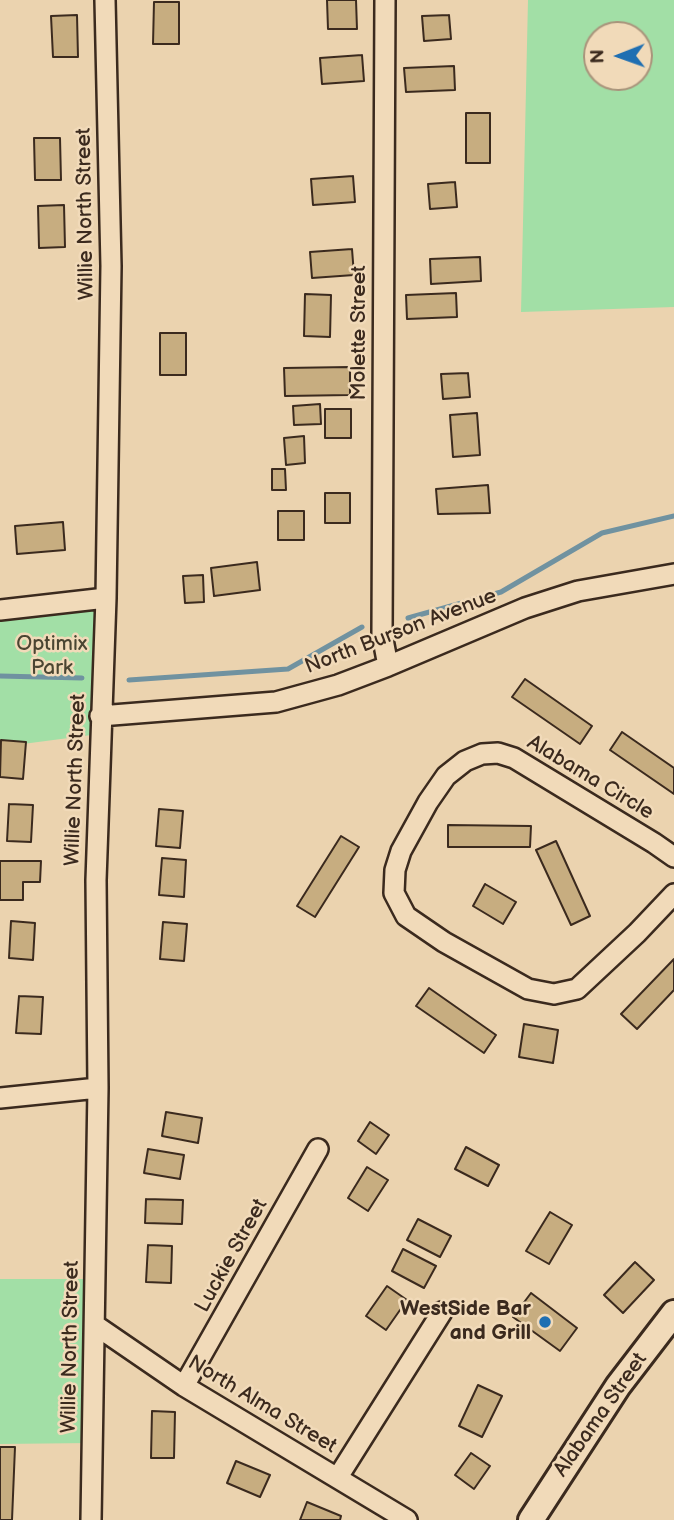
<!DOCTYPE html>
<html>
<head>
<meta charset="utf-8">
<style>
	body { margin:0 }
	#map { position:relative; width:674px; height:1520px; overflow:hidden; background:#ebd3af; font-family:"Balsamiq Sans",sans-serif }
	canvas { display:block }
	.north { position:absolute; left:583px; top:21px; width:70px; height:70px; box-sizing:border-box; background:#f1dab9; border:2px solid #a8947b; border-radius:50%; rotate:269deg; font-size:19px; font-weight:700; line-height:28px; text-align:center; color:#3b2a1e }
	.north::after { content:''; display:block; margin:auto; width:24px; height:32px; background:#1f6fb2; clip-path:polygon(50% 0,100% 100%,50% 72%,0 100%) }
</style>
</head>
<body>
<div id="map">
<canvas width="674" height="1520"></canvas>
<div class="north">N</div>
</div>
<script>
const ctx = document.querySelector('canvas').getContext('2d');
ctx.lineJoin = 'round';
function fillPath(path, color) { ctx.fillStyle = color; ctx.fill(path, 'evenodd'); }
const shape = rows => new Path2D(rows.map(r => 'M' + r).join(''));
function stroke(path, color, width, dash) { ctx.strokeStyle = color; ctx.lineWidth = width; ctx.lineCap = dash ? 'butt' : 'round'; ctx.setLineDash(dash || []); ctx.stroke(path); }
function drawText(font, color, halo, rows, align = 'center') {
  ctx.font = font + ' "Balsamiq Sans",sans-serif'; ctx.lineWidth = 5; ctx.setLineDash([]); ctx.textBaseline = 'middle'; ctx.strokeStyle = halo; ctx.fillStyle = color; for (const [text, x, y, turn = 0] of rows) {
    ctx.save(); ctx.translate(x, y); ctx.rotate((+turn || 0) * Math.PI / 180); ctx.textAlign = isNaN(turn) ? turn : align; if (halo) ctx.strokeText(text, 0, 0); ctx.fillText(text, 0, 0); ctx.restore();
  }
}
const green = shape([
	[528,0,674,0,674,307,521,312],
	[597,35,639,35,639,77,597,77],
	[106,598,99,734,0,747,0,610],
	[0,1279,95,1279,91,1443,0,1444]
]);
const stream = shape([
	[408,618,501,592,602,533,674,516],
	[0,676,82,678],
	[129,680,288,669,362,627]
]);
const building = shape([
	[327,0,356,0,357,29,328,29,327,0],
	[154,2,179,2,179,44,153,44,154,2],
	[77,15,78,57,53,57,51,16,77,15],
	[449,15,451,39,424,41,422,16,449,15],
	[362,55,364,81,322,84,320,58,362,55],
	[454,66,455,90,406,92,404,68,454,66],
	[466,113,490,113,490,163,466,163,466,113],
	[34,138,60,138,61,180,35,180,34,138],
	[353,176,355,202,313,205,311,179,353,176],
	[455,182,457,207,430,209,428,184,455,182],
	[64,205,65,247,39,248,38,206,64,205],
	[352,249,354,275,312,278,310,252,352,249],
	[480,257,481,281,431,284,430,259,480,257],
	[456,293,457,317,407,319,406,295,456,293],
	[305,294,331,295,330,337,304,336,305,294],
	[160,333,186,333,186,375,160,375,160,333],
	[350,367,350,395,285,396,284,368,350,367],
	[468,373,470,397,443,399,441,374,468,373],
	[320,404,321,424,294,425,293,406,320,404],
	[325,409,351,409,351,438,325,438,325,409],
	[477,413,480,455,453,457,450,415,477,413],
	[304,436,305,463,286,465,284,438,304,436],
	[272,469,285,469,286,490,272,490,272,469],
	[488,485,490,513,438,514,436,489,488,485],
	[325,493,350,493,350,523,325,523,325,493],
	[278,511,304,511,304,540,278,540,278,511],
	[63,522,65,550,17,554,15,526,63,522],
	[257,562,260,590,214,596,211,568,257,562],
	[203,575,204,602,185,603,183,576,203,575],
	[525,679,592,726,580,744,512,697,525,679],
	[622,732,674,768,674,794,610,750,622,732],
	[1,740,26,742,23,779,0,777,1,740],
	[9,804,33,805,31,842,7,841,9,804],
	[159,809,183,811,180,848,156,846,159,809],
	[448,825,531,826,530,847,448,847,448,825],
	[341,836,359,847,315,917,297,906,341,836],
	[556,841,590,916,571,925,536,850,556,841],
	[162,858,186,860,184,897,159,895,162,858],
	[0,861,41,861,40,882,23,882,23,900,0,900,0,861],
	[485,884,516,902,503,924,473,906,485,884],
	[11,921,35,923,33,960,9,958,11,921],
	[163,922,187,924,184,961,160,959,163,922],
	[674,959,674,990,637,1029,621,1014,674,959],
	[429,988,496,1035,484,1053,416,1006,429,988],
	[19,996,43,997,41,1034,16,1033,19,996],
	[524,1024,558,1030,553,1063,519,1057,524,1024],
	[166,1112,202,1118,198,1143,162,1136,166,1112],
	[370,1122,389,1135,376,1154,358,1141,370,1122],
	[466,1147,499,1165,488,1186,455,1169,466,1147],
	[148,1149,184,1155,180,1179,144,1173,148,1149],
	[367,1167,388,1180,368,1211,348,1198,367,1167],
	[146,1199,183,1200,182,1224,145,1223,146,1199],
	[550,1212,572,1225,549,1264,526,1251,550,1212],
	[418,1219,451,1236,440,1257,407,1240,418,1219],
	[148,1245,172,1246,171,1283,146,1282,148,1245],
	[403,1249,436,1266,424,1288,392,1271,403,1249],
	[635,1262,654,1280,623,1313,604,1295,635,1262],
	[387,1286,407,1300,386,1330,366,1316,387,1286],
	[531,1293,577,1328,560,1351,513,1317,531,1293],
	[478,1385,502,1396,482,1437,459,1426,478,1385],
	[152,1411,175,1412,174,1458,151,1458,152,1411],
	[0,1447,15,1447,12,1520,0,1520,0,1447],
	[471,1453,490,1466,474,1489,455,1475,471,1453],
	[236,1461,270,1475,260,1497,227,1483,236,1461],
	[307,1502,341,1516,340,1520,300,1520,307,1502]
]);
const minor = shape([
	[385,0,382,634,388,666],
	[0,610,106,598],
	[100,716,276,702,338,685,388,666,525,608,578,591,674,574],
	[674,857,654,843,514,758,498,753,482,754,465,761,446,776,428,802,401,851,395,870,394,893,406,916,444,942,528,989,554,994,577,989,637,933,674,894],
	[0,1098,98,1088],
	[95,1325,184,1386,407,1520],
	[184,1386,318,1149],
	[338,1477,442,1312],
	[91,1520,98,1088,96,880,106,598,111,266,105,0]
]);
const major = shape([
	[531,1520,618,1386,674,1313]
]);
const markers = [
	[545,1322,7,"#1f6fb2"]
];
const streetNames = [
	["Willie North Street",86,214,-91],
	["Molette Street",360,333,-90],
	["North Burson Avenue",401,632,-21],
	["Alabama Circle",590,778,31],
	["Willie North Street",76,780,-88],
	["Luckie Street",232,1256,-61],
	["Willie North Street",71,1347,-89],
	["North Alma Street",262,1405,31],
	["Alabama Street",601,1415,-55]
];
const parkNames = [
	["Optimix",52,645],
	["Park",52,669]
];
const poiNames = [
	["WestSide Bar",531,1310],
	["and Grill",531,1334]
];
fillPath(green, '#a2dfa6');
stroke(stream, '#7092a0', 5);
fillPath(building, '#c7ad80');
stroke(building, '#3b2a1e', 2);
stroke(minor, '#3b2a1e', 24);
stroke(major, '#3b2a1e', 30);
stroke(minor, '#f1dab9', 19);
stroke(major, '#f1dab9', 24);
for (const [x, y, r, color] of markers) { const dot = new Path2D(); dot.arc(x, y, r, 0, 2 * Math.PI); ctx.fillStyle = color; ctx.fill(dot); stroke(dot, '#f1dab9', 2.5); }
drawText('21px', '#3b2a1e', '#f1dab9', streetNames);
drawText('21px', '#4a4532', '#f1dab9', parkNames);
drawText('bold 21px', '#3b2a1e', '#f1dab9', poiNames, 'right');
</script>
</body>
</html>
